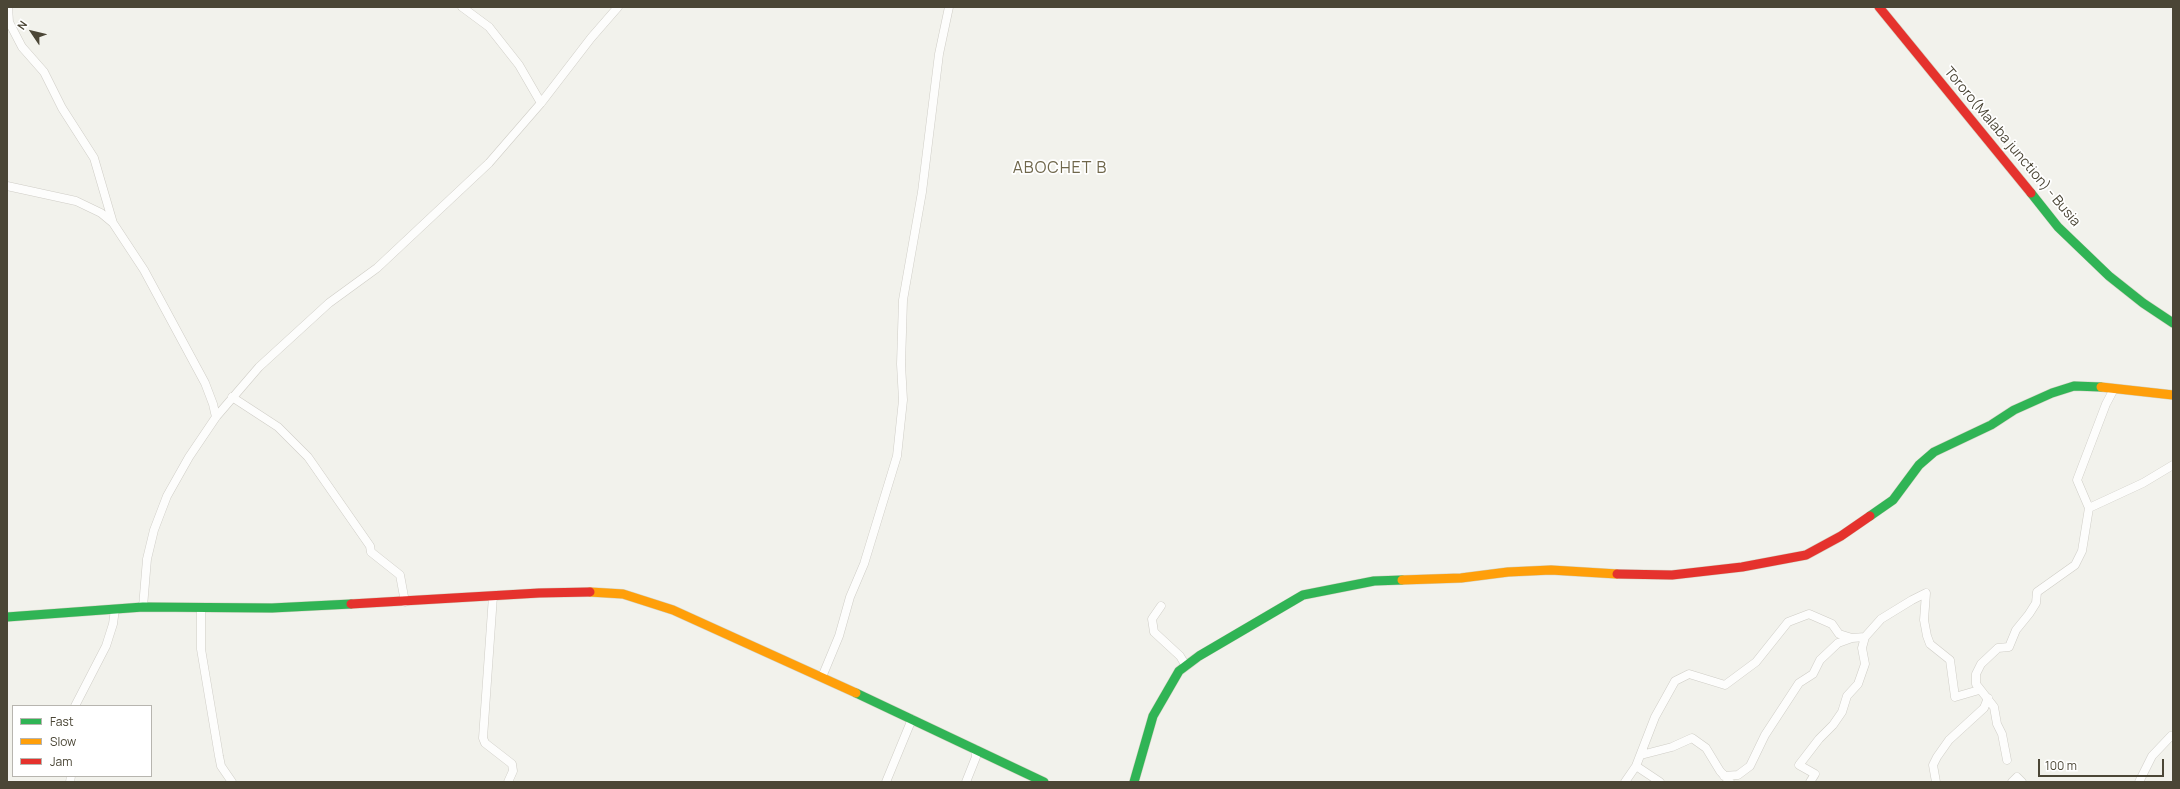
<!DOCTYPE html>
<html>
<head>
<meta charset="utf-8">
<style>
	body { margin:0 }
	#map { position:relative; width:2180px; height:789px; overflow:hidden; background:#f2f2ec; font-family:Manrope,sans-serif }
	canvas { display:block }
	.frame { position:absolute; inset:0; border:8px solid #4b4636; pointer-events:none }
	.legend { position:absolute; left:12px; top:705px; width:140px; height:72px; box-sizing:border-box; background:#fff; border:1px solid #b7b5af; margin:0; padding:5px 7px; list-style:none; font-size:12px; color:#4b4636 }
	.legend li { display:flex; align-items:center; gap:8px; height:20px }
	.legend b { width:20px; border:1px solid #b7b5af }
	.north { position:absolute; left:12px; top:12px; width:40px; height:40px; -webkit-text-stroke:3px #fff; paint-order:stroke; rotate:305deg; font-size:11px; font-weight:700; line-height:16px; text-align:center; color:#4b4636 }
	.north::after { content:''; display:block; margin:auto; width:14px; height:18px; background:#4b4636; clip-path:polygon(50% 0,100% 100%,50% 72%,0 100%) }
	.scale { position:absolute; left:2038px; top:759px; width:126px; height:18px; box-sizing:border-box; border:2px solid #4b4636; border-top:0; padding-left:5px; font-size:12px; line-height:14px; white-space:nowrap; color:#4b4636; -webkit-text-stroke:3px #fff; paint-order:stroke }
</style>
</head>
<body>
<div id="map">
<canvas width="2180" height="789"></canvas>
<div class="frame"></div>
<ul class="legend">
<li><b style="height:5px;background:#30b455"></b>Fast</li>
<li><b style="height:5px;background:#ff9f0a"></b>Slow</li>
<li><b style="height:5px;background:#e5322d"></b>Jam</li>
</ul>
<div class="north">N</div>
<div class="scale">100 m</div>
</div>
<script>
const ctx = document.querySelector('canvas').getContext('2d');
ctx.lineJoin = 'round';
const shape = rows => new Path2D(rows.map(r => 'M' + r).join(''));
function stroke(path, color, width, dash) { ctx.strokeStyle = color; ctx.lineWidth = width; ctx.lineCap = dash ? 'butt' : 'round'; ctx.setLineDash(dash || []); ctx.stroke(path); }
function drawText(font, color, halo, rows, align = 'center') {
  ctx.font = font + ' Manrope,sans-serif'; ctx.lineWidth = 3.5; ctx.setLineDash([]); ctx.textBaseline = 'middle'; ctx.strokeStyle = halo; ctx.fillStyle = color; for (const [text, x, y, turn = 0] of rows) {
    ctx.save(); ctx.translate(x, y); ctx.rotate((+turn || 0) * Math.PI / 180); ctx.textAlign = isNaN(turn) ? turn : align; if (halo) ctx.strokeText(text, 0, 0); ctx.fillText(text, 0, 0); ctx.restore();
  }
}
const street = shape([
	[8,7,9,22,22,47,44,72,62,108,94,158,113,223],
	[462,7,489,27,519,65,541,103],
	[7,186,76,201,101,213,113,223,144,270,205,383,213,404,216,417],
	[232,397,278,427,308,457,370,546,371,552,400,575,405,602],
	[2089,508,2077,480,2106,404,2114,389],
	[493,596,483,738,485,743,512,764,513,771,508,782],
	[1161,606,1152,619,1154,632,1180,656,1186,666],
	[143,607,147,559,154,530,167,496,189,457,216,417,259,367,329,303,377,268,489,163,541,103,591,38,618,7],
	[201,608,201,649,219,756,221,766,232,782],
	[822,677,839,636,850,597,864,564,897,456,903,400,901,364,903,300,922,192,939,54,949,7],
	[75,706,106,646,113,624,115,609],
	[1641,755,1672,747,1692,738,1706,748,1720,771,1730,782],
	[2007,760,2002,734,1997,724,1994,707,1976,684,1976,674,1981,664,1998,648,2009,647,2016,630,2029,614,2036,603,2037,592,2075,565,2082,551,2089,508,2143,483,2173,465],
	[1636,766,1660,782],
	[1724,776,1738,775,1750,766,1765,735,1799,683,1813,674,1820,660,1838,643,1852,638],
	[70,782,71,776],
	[886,782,912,719],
	[966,782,976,757,975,749],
	[1625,782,1636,766,1655,717,1675,681,1689,674,1725,685,1756,662,1788,622,1809,614,1832,624,1839,634,1852,638,1865,637],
	[1810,782,1815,774,1799,765,1819,739,1833,725,1842,712,1847,696,1858,684,1865,664,1862,648,1865,637,1881,619,1912,600,1926,593,1924,620,1927,636,1930,644,1950,660,1955,697,1979,690],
	[1936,782,1933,765,1937,757,1949,740,1984,708,1988,698],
	[2012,782,2017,777,2022,782],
	[2139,782,2152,756,2171,736]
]);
const fast = shape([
	[2031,193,2058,227,2109,276,2143,303,2173,323],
	[1870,516,1893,500,1919,465,1934,452,1991,425,2014,410,2052,393,2074,386,2101,387],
	[7,617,143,607,272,608,351,604],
	[856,693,1044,782],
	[1134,782,1153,716,1179,671,1199,656,1303,595,1374,581,1402,580]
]);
const slow = shape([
	[2101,387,2173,395],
	[1402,580,1461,578,1508,572,1551,570,1617,574],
	[590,592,623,594,673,610,856,693]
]);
const jam = shape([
	[1879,7,2031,193],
	[1617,574,1672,575,1742,567,1806,555,1841,536,1870,516],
	[351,604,539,593,590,592]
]);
const streetNames = [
	["Tororo(Malaba junction) - Busia",2012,147,50]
];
const quarterNames = [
	["ABOCHET B",1060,169]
];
stroke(street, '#cfcdc6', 9);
stroke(fast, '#d3d2c2', 10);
stroke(slow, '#d3d2c2', 10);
stroke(jam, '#d3d2c2', 10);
stroke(street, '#fdfdfc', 8);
stroke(fast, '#30b455', 9);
stroke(slow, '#ff9f0a', 9);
stroke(jam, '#e5322d', 9);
drawText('14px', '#4b4636', '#fff', streetNames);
ctx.letterSpacing = '1px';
drawText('16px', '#6f674b', '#fff', quarterNames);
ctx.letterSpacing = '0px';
</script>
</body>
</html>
